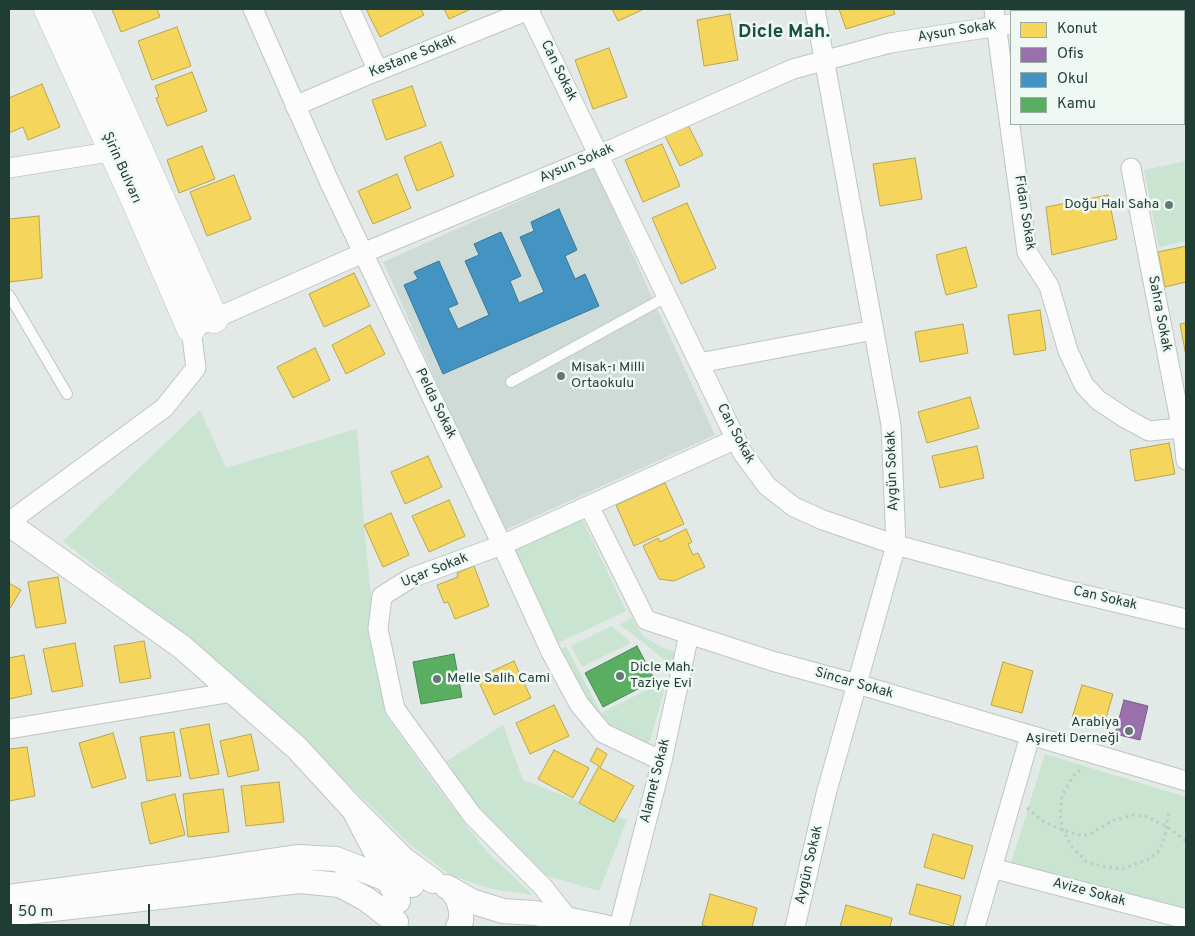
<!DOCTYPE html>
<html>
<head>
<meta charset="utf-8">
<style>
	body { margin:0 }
	#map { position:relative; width:1195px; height:936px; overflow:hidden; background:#e2e9e6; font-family:Overpass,sans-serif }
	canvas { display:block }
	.frame { position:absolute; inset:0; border:10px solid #1f3d35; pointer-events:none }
	.legend { position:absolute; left:1010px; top:10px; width:175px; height:115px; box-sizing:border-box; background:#f0f8f4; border:1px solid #9cada8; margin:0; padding:6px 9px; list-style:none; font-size:15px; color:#1f3d35 }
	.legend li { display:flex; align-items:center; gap:10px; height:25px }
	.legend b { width:25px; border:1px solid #9cada8 }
	.scale { position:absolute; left:10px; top:904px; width:140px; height:22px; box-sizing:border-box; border:2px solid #1f3d35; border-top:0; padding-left:6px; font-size:15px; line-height:18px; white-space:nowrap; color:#1f3d35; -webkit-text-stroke:4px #f0f8f4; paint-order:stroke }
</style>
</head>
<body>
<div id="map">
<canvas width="1195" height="936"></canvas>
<div class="frame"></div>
<ul class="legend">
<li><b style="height:14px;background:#f6d55c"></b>Konut</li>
<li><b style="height:14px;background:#9970ab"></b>Ofis</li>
<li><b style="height:14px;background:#4393c3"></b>Okul</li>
<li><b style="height:14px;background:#5aae61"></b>Kamu</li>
</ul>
<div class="scale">50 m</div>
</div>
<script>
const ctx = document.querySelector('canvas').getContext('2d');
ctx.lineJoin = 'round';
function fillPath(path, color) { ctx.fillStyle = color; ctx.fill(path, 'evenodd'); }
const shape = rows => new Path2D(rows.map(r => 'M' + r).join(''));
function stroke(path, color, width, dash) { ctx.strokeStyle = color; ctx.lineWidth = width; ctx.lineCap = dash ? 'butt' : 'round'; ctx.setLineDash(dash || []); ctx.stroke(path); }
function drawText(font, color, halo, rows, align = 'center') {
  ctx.font = font + ' Overpass,sans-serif'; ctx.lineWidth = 5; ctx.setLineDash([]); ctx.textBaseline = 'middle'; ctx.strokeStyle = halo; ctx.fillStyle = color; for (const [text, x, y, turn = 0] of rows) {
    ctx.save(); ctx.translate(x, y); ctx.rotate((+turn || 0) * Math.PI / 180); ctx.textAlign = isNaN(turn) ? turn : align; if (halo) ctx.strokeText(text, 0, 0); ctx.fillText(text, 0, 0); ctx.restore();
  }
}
const built = shape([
	[595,167,650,293,715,435,503,531,383,262]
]);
const green = shape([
	[1186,161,1186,241,1159,247,1144,170],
	[200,410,226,468,357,429,365,539,371,595,375,659,386,716,440,791,488,853,533,895,491,889,450,875,407,842,308,744,221,666,63,541],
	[579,512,626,611,556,644,509,546],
	[631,617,643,636,661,647,675,652,674,662,664,660,644,643,620,625],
	[612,626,631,643,582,667,571,646],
	[566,646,601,713,667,680,650,741,640,744,600,723,559,651],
	[503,725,523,780,627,820,599,891,544,875,484,818,447,761],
	[1045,754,1186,797,1186,915,1011,863]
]);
const homes = shape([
	[112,9,157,9,160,17,121,32,112,9],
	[366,9,421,9,424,15,380,37,366,9],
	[444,9,471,9,449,19,444,9],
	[612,9,644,9,618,21,612,9],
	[839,9,893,9,895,14,846,29,839,9],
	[730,14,738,60,704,66,697,20,730,14],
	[177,27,191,66,152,80,138,41,177,27],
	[609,48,627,97,593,109,575,60,609,48],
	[192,72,207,111,167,126,156,98,159,97,155,86,192,72],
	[42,84,60,127,28,140,23,127,9,133,9,98,42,84],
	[412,86,426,126,386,140,372,100,412,86],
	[688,125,703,155,680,166,665,136,688,125],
	[441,142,454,176,417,191,404,157,441,142],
	[662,144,680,186,643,202,625,160,662,144],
	[202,146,215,179,179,193,167,160,202,146],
	[915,158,922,199,880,206,873,164,915,158],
	[397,174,411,208,373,224,358,191,397,174],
	[234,175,251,219,207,236,190,192,234,175],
	[1108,195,1117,239,1052,255,1046,207,1108,195],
	[687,203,716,268,681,284,652,218,687,203],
	[39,216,42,278,9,282,9,219,39,216],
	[1186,246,1186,282,1165,287,1158,252,1186,246],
	[966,247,977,287,946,295,936,255,966,247],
	[354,273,370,306,324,327,309,294,354,273],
	[1040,310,1046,350,1014,355,1008,315,1040,310],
	[1186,323,1186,356,1180,324,1186,323],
	[963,324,968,353,920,362,915,332,963,324],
	[370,325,385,354,346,374,332,345,370,325],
	[315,348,330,380,293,398,277,367,315,348],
	[970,397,979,428,927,443,918,412,970,397],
	[1169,443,1175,474,1135,481,1130,450,1169,443],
	[977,446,984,478,940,488,932,456,977,446],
	[428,456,442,487,405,504,391,472,428,456],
	[665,483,684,524,634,546,616,505,665,483],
	[449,500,465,536,429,552,412,516,449,500],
	[391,513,409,555,383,567,364,525,391,513],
	[686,529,692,542,688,544,693,555,698,553,705,567,674,581,659,579,643,546,658,538,660,542,686,529],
	[474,566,489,606,455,619,448,602,444,603,437,585,458,577,457,573,474,566],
	[58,577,66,623,36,628,28,582,58,577],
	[9,583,21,590,9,610,9,583],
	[144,641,151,678,120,683,114,646,144,641],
	[75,643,83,686,52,692,43,649,75,643],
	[24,655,32,694,9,699,9,658,24,655],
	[514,661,531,698,494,715,477,678,514,661],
	[1003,662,1033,671,1022,713,991,705,1003,662],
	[1082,685,1113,694,1103,728,1072,718,1082,685],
	[554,705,569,736,530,754,516,723,554,705],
	[209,724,219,774,190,779,180,729,209,724],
	[174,732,181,776,147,781,140,737,174,732],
	[113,733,126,778,92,788,79,743,113,733],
	[251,734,259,770,228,777,220,741,251,734],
	[27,747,35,796,9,801,9,749,27,747],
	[597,748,607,754,600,768,634,786,614,822,579,803,599,766,590,761,597,748],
	[554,750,589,768,573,798,538,779,554,750],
	[279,782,284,822,246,826,241,786,279,782],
	[223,789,229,832,188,837,183,794,223,789],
	[175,794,185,835,150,844,141,803,175,794],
	[933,834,973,846,964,879,924,867,933,834],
	[917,884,961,896,953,926,909,914,917,884],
	[710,894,757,908,752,927,709,927,702,925,710,894],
	[846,905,892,918,890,927,840,927,846,905]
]);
const offices = shape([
	[1124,700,1148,706,1140,740,1115,734,1124,700]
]);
const schools = shape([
	[559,209,577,250,565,256,575,279,585,274,599,306,443,374,404,285,418,279,414,272,439,261,458,304,448,308,458,329,489,315,465,261,479,255,474,244,501,232,521,276,510,281,519,303,544,292,520,237,534,231,531,222,559,209]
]);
const public = shape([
	[637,646,655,680,603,707,585,673,637,646],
	[454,654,462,697,421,704,413,662,454,654]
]);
const path = shape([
	[1080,770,1073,776,1062,796,1060,815,1063,830,1072,847,1087,862,1105,867,1122,869,1147,860,1160,850,1166,831,1169,810],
	[1027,808,1044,822,1063,830,1082,836,1092,833,1114,820,1134,815,1145,816,1166,826,1186,841]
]);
const service = shape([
	[9,295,67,394],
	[511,382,666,297]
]);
const minor = shape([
	[253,9,329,181,502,545,551,652,579,704,603,733,662,761],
	[350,9,378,71],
	[528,9,742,452,767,486,794,507,823,520,896,545,1060,589,1186,619],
	[994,9,1027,252,1049,286,1068,351,1084,385,1098,400,1125,418,1149,431,1181,428],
	[1088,11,1104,9],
	[295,106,360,78,531,9],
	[9,168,103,153,112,149],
	[1131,168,1184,441,1186,460],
	[699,363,874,330],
	[589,506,646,620,772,661,857,684,1186,781],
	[9,522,164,408,196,368,191,329,363,253,599,155,793,69,890,43,1011,24],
	[9,729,233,692],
	[992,868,1186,919],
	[569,920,543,887,472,815,395,709,378,629,382,596,411,578,502,545,736,439],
	[619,927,662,761,689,634],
	[795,927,826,794,896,545,891,425,815,9],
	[975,927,1030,736]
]);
const tertiary = shape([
	[9,524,182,647,297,748,354,810],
	[447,887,452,890,458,899,461,910,461,921,458,927],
	[452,890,471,901,503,911,535,913,605,927],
	[9,897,211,870,297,857,336,859,389,880,412,885],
	[398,901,378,856,354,810,403,859,433,881],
	[9,914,300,881,340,885,366,899,396,922]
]);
const secondary = shape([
	[48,9,136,202,191,329],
	[76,9,214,319]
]);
const markers = [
	[1169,205,5,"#637973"],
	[561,376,5,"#637973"],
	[620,676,5,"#637973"],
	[437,679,5,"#637973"],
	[1129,731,5,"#637973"]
];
const streetNames = [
	["Aysun Sokak",957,32,-9],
	["Kestane Sokak",413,57,-22],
	["Can Sokak",558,71,64],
	["Aysun Sokak",577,164,-23],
	["Şirin Bulvarı",121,168,66],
	["Fidan Sokak",1024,213,81],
	["Sahra Sokak",1159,314,79],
	["Pelda Sokak",435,404,64],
	["Can Sokak",735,434,62],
	["Aygün Sokak",893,471,-92],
	["Uçar Sokak",435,571,-22],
	["Can Sokak",1105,599,13],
	["Sincar Sokak",854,684,16],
	["Alamet Sokak",656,781,-76],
	["Aygün Sokak",810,865,-77],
	["Avize Sokak",1089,893,15]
];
const poiNames = [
	["Doğu Halı Saha",1159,205,"right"],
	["Misak-ı Milli",571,368],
	["Ortaokulu",571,384],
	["Dicle Mah.",630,668],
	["Taziye Evi",630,684],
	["Melle Salih Cami",447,679],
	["Arabiya",1119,723,"right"],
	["Aşireti Derneği",1119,739,"right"]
];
const districtNames = [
	["Dicle Mah.",784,33]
];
fillPath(built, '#cfdbd6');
fillPath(green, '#cae4d2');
fillPath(homes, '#f6d55c');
stroke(homes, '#b6a750', 1);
fillPath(offices, '#9970ab');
stroke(offices, '#746188', 1);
fillPath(schools, '#4393c3');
stroke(schools, '#387998', 1);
fillPath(public, '#5aae61');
stroke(public, '#488c54', 1);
stroke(service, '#bfc6c3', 12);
stroke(minor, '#bfc6c3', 21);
stroke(tertiary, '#bfc6c3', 26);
stroke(secondary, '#bec6c3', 29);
stroke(path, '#bfc9c5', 3, [2.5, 4]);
stroke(service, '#fbfcfb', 10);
stroke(minor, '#fbfcfb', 19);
stroke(tertiary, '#fbfcfb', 24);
stroke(secondary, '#fbfcfb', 28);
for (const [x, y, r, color] of markers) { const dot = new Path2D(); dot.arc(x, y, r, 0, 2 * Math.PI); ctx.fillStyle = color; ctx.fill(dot); stroke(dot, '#f0f8f4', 2); }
drawText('14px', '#1f3d35', '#f0f8f4', streetNames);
drawText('14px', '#1f3d35', '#f0f8f4', poiNames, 'left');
drawText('bold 19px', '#1a5043', '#f0f8f4', districtNames);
</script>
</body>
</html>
